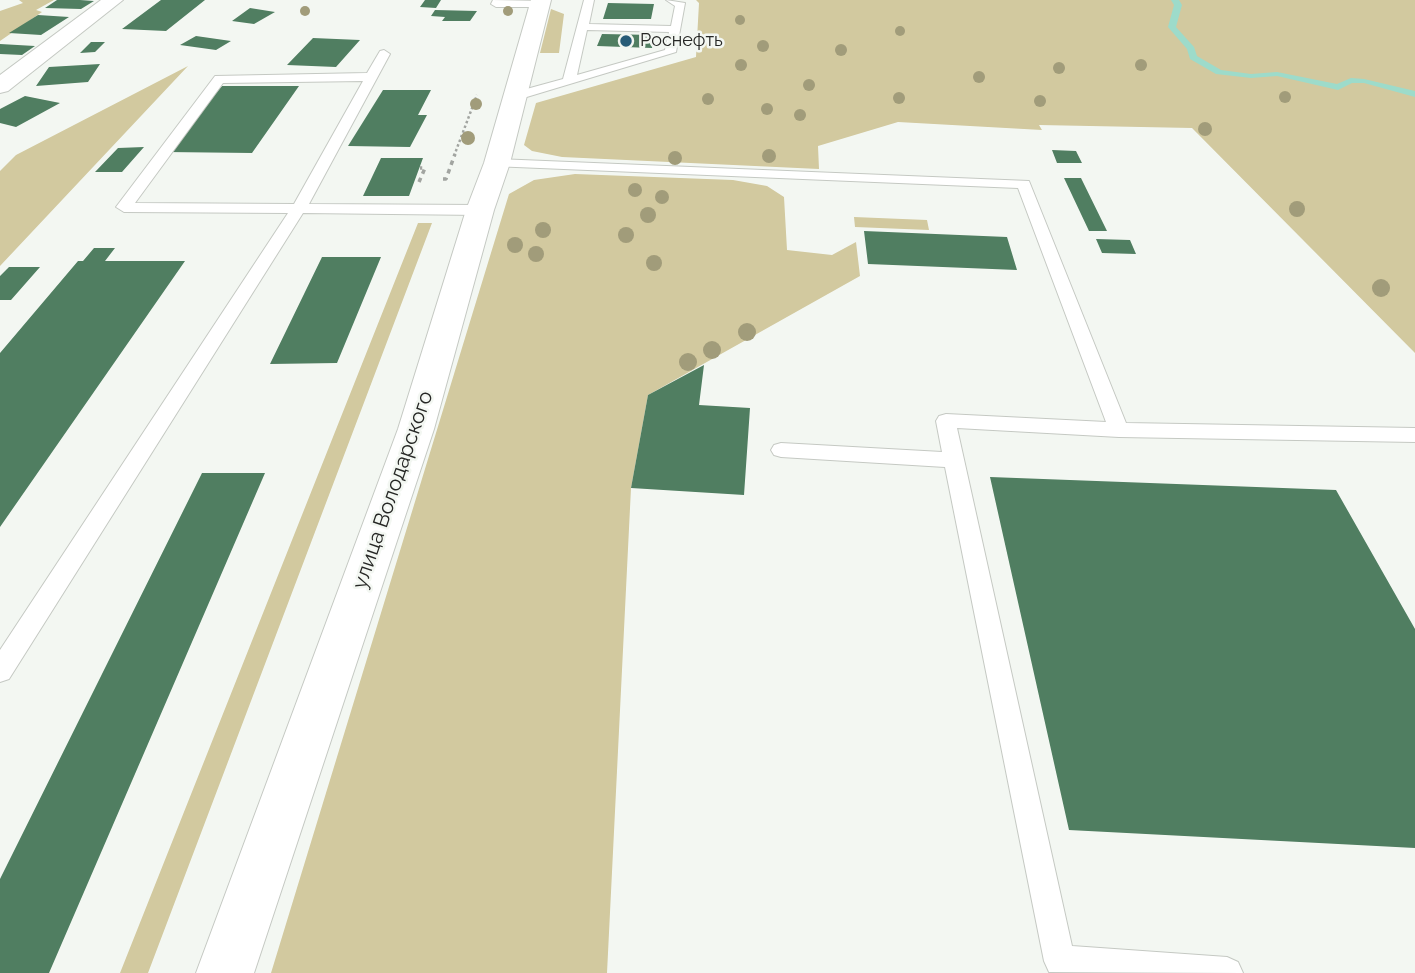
<!DOCTYPE html>
<html>
<head>
<meta charset="utf-8">
<style>
	body { margin:0 }
	canvas { display:block; background:#f3f7f2 }
</style>
</head>
<body>
<canvas width="1415" height="973"></canvas>
<script>
const ctx = document.querySelector('canvas').getContext('2d');
ctx.lineJoin = 'round';
function fillPath(path, color) { ctx.fillStyle = color; ctx.fill(path, 'evenodd'); }
const shape = rows => new Path2D(rows.map(r => 'M' + r).join(''));
function stroke(path, color, width, dash) { ctx.strokeStyle = color; ctx.lineWidth = width; ctx.lineCap = dash ? 'butt' : 'round'; ctx.setLineDash(dash || []); ctx.stroke(path); }
function drawText(font, color, halo, rows, align = 'center') {
  ctx.font = font + ' Raleway,sans-serif'; ctx.lineWidth = 5; ctx.setLineDash([]); ctx.textBaseline = 'middle'; ctx.strokeStyle = halo; ctx.fillStyle = color; for (const [text, x, y, turn = 0] of rows) {
    ctx.save(); ctx.translate(x, y); ctx.rotate((+turn || 0) * Math.PI / 180); ctx.textAlign = isNaN(turn) ? turn : align; if (halo) ctx.strokeText(text, 0, 0); ctx.fillText(text, 0, 0); ctx.restore();
  }
}
const green = shape([
	[19,0,54,0,36,10,42,12,0,41,0,11,23,3],
	[696,0,1415,0,1415,353,1192,128,1039,125,1042,130,898,122,818,146,819,169,562,157,532,151,524,145,536,103,696,57,699,3],
	[551,9,564,14,559,53,540,53],
	[188,66,0,266,0,171,16,155],
	[575,174,733,180,767,186,784,197,787,250,832,255,856,242,860,276,648,395,631,488,607,973,271,973,509,194,534,180],
	[854,217,927,220,929,230,855,227],
	[418,223,432,223,148,973,120,973]
]);
const stream = shape([
	[1171,0,1179,0,1182,5,1176,27,1194,47,1197,56,1221,70,1251,74,1277,72,1337,84,1351,78,1364,79,1415,91,1415,97,1364,83,1352,83,1338,90,1277,76,1251,78,1216,74,1190,59,1187,49,1168,27,1174,5,1171,0]
]);
const building = shape([
	[57,0,80,0,94,1,81,9,45,8],
	[161,0,205,0,166,31,122,29],
	[425,0,441,0,436,8,420,7],
	[608,3,654,4,651,19,603,19],
	[250,8,275,12,254,24,232,21],
	[435,10,477,11,470,21,442,21,445,17,431,16],
	[38,15,69,17,41,35,9,33],
	[602,34,655,35,652,48,597,46],
	[196,36,231,41,216,50,180,45],
	[313,38,360,40,336,67,287,65],
	[91,42,105,42,95,52,80,53],
	[0,44,35,46,22,55,0,54],
	[100,64,88,82,36,86,49,67],
	[222,86,299,86,252,153,166,152],
	[383,90,431,90,418,115,427,115,410,147,348,146],
	[25,96,60,103,16,127,0,123,0,109],
	[144,147,122,172,95,172,118,148],
	[1052,150,1076,151,1082,163,1057,163],
	[381,158,423,158,409,196,363,196],
	[1064,178,1081,178,1107,231,1089,231],
	[864,231,1007,237,1017,270,868,264],
	[1096,239,1130,240,1136,254,1102,253],
	[94,248,115,248,105,261,185,261,0,527,0,353,78,261,83,261],
	[322,257,381,257,337,363,270,364],
	[9,267,40,267,11,300,0,300,0,276],
	[704,365,699,405,750,408,744,495,631,488,648,395],
	[202,473,265,473,49,973,0,973,0,879],
	[990,477,1336,490,1415,629,1415,848,1069,830]
]);
const pathFar1 = shape([
	[454,156,477,95]
]);
const path = shape([
	[443,179,446,179,455,154],
	[419,182,425,168,420,168]
]);
const service = shape([
	[493,0,541,1,546,4,541,7,496,7,491,4,493,0],
	[584,0,594,0,589,24,671,26,675,6,666,0,685,3,676,52,520,99,512,99,512,93,563,79,584,0],
	[587,30,669,32,665,50,577,75,587,30],
	[384,50,390,54,309,204,480,205,488,210,480,215,303,213,9,679,0,682,0,650,288,213,124,212,116,207,215,76,367,73,380,51,384,50],
	[363,81,294,204,135,203,223,83,363,81],
	[497,159,1029,181,1126,423,1415,428,1415,442,1119,437,957,428,1072,946,1227,957,1238,962,1243,973,1049,972,1044,961,945,467,781,457,774,455,771,450,774,445,781,443,942,452,936,421,939,416,946,414,1106,422,1018,188,492,166,490,163,497,159]
]);
const minor = shape([
	[101,0,123,0,8,91,0,93,0,75,101,0],
	[531,0,551,0,510,163,494,210,434,429,254,973,196,973,398,429,466,210,484,163,531,0]
]);
const trees = [
	[305,11,5],
	[508,11,5],
	[740,20,5],
	[900,31,5],
	[763,46,6],
	[841,50,6],
	[741,65,6],
	[1141,65,6],
	[1059,68,6],
	[979,77,6],
	[809,85,6],
	[1285,97,6],
	[899,98,6],
	[708,99,6],
	[1040,101,6],
	[476,104,6],
	[767,109,6],
	[800,115,6],
	[1205,129,7],
	[468,138,7],
	[769,156,7],
	[675,158,7],
	[635,190,7],
	[662,197,7],
	[1297,209,8],
	[648,215,8],
	[543,230,8],
	[626,235,8],
	[515,245,8],
	[536,254,8],
	[654,263,8],
	[1381,288,9],
	[747,332,9],
	[712,350,9],
	[688,362,9]
];
const markers = [
	[626,41,7,"#285c78"]
];
const farPoinames = [
	["Роснефть",640,41]
];
const streetNames = [
	["улица Володарского",393,490,-71]
];
fillPath(green, '#d2c99f');
fillPath(stream, '#9ddbca');
fillPath(building, '#507e61');
stroke(service, '#c5c9c3', 2);
stroke(minor, '#c5c9c3', 2);
stroke(pathFar1, '#a2a5a1', 2.5, [2.5, 2.5]);
stroke(path, '#a2a5a1', 3.5, [4.5, 4.5]);
fillPath(service, '#fff');
fillPath(minor, '#fff');
ctx.fillStyle = '#a19c7a';
for (const [x, y, r] of trees) { ctx.beginPath(); ctx.arc(x, y, r, 0, 2 * Math.PI); ctx.fill(); }
for (const [x, y, r, color] of markers) { const dot = new Path2D(); dot.arc(x, y, r, 0, 2 * Math.PI); ctx.fillStyle = color; ctx.fill(dot); stroke(dot, '#f3f7f2', 2.5); }
drawText('18px', '#262725', '#f3f7f2', farPoinames, 'left');
drawText('21px', '#262725', '#f3f7f2', streetNames);
</script>
</body>
</html>
